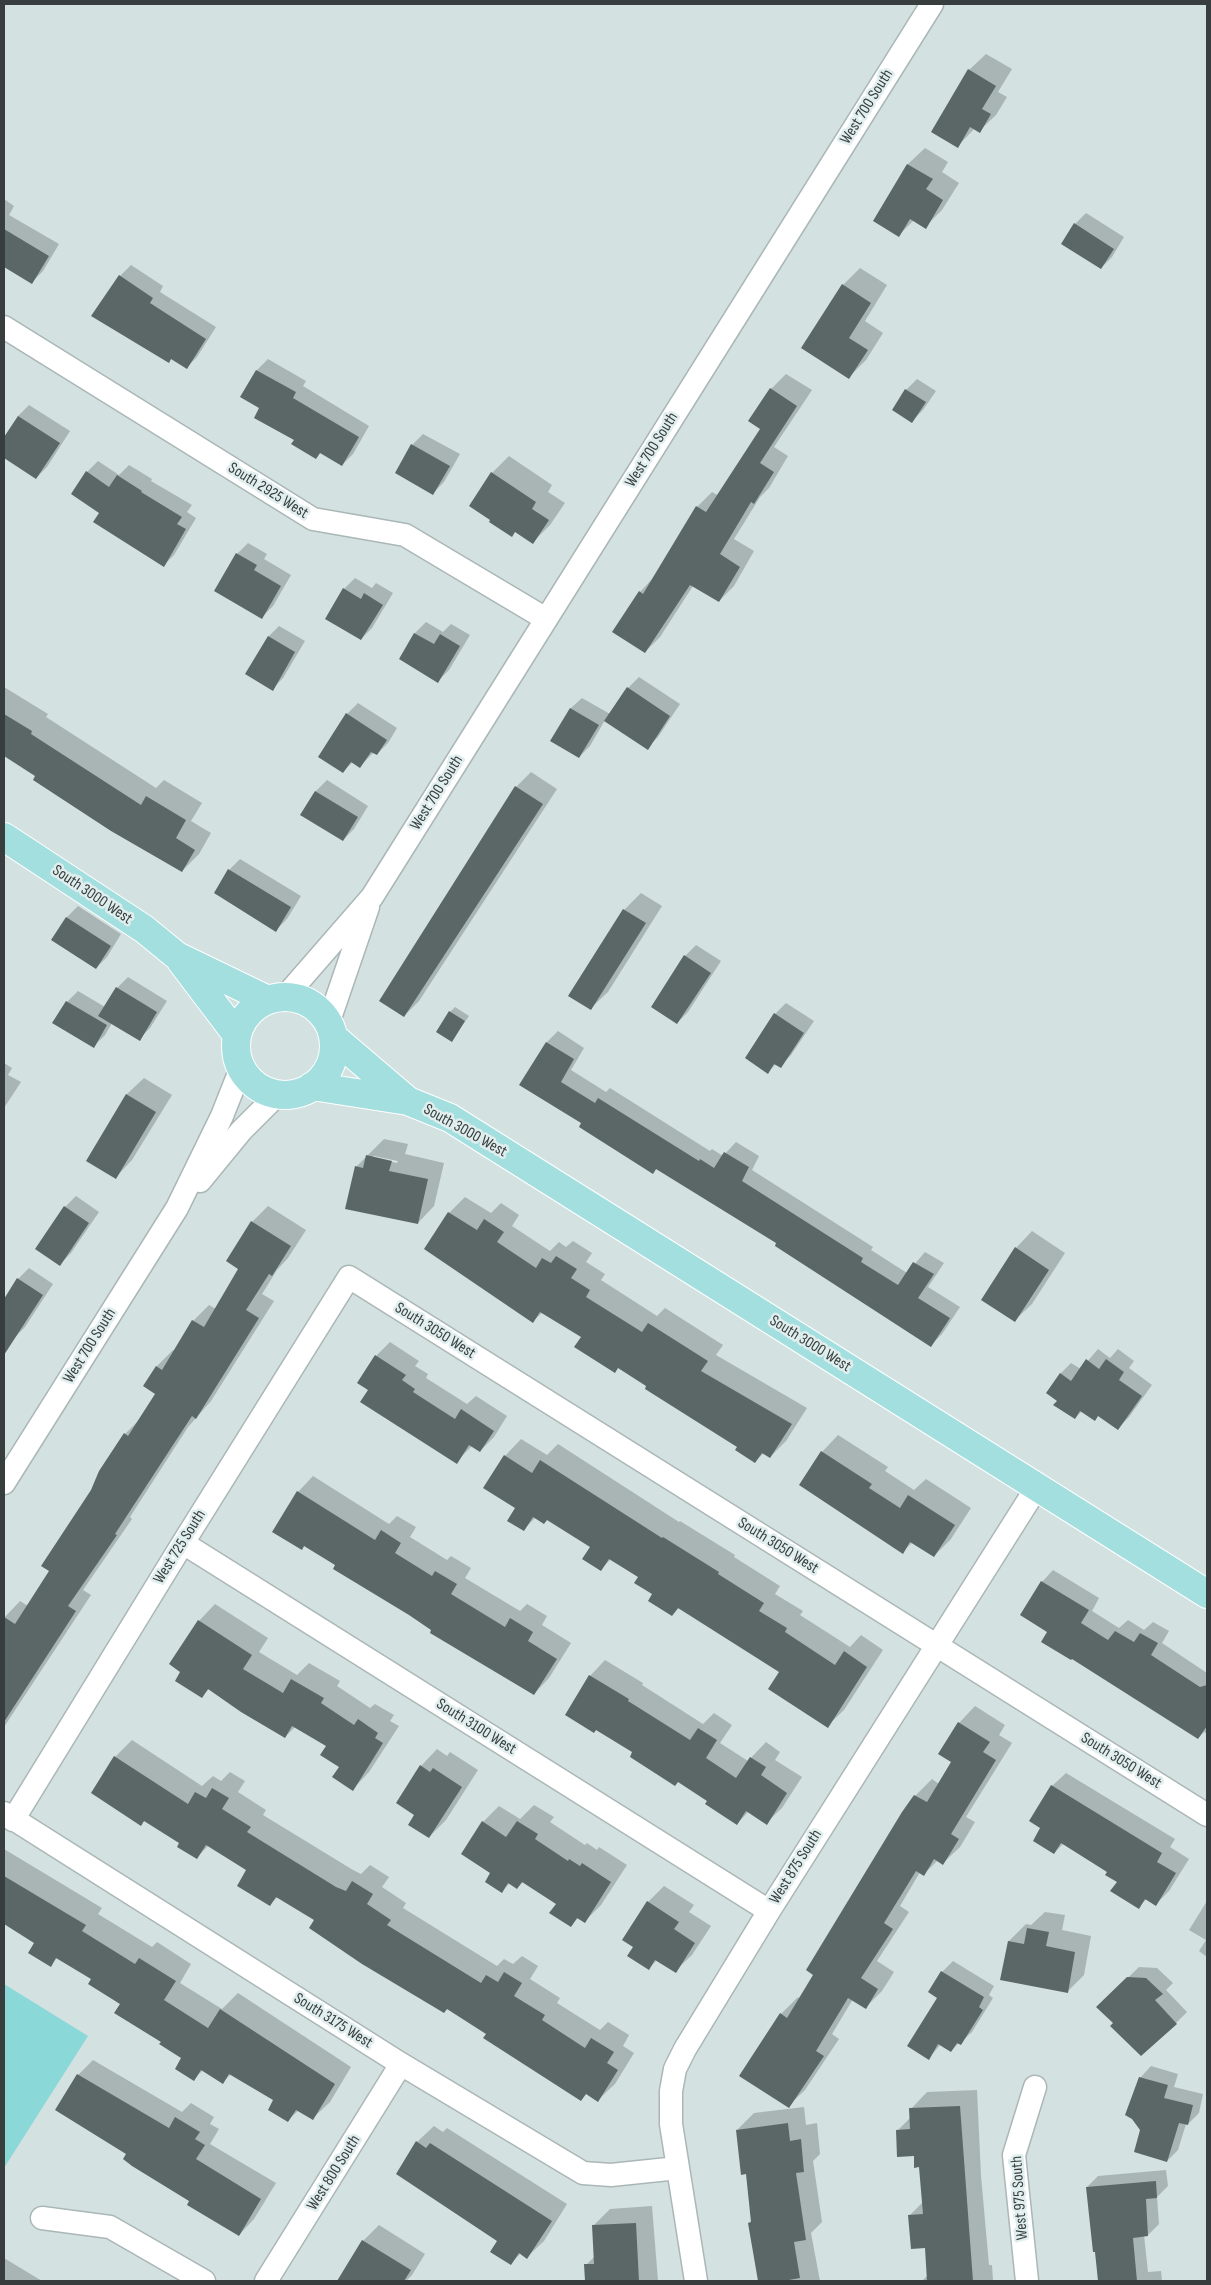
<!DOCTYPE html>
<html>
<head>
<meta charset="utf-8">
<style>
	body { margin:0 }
	#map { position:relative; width:1211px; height:2285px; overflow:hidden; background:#d4e1e1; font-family:"Sofia Sans Condensed",sans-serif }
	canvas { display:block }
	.frame { position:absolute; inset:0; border:5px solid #383e3e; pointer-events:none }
</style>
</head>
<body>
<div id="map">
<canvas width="1211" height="2285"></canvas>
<div class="frame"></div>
</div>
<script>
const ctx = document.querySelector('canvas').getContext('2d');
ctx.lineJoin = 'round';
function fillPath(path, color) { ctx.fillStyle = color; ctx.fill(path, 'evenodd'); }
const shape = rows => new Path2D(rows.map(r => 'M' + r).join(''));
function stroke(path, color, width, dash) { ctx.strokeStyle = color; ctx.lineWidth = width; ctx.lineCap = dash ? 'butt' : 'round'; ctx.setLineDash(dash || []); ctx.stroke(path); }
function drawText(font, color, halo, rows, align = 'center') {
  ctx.font = font + ' "Sofia Sans Condensed",sans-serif'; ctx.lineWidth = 5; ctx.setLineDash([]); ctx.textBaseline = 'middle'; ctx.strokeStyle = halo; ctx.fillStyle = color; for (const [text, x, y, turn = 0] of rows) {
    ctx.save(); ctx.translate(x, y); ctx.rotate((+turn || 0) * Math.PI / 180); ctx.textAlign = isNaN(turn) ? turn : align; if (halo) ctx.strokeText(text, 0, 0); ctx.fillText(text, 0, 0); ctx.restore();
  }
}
const green = shape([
	[4,1984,88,2036,4,2168]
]);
const shadow = shape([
	[986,54,1012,69,998,92,1007,97,996,115,979,131,975,128,957,147,969,70],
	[925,148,948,162,942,172,959,183,942,210,925,227,914,220,899,235,874,220,908,164],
	[4,199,14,206,9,215,59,244,43,271,32,282,4,266],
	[1086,213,1124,237,1112,257,1101,268,1075,224],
	[131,265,163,286,160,292,216,327,197,357,186,368,172,358,169,361,120,276],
	[860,268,887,285,865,321,883,333,866,360,849,377,843,285],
	[268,359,306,381,303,386,369,426,353,454,342,465,321,452,316,457,261,407,242,397,257,370],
	[786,374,812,390,774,447,788,456,769,488,760,497,734,539,754,551,734,586,719,601,693,586,660,637,645,652,640,592,653,578,697,507,712,492,719,496,762,429,750,421,771,389],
	[917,379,936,391,923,410,912,421,893,409,906,390],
	[29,405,70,431,47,467,36,478,4,457,4,439,18,416],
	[423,434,460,454,444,482,433,493,412,445],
	[509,456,552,485,548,492,565,503,550,525,533,542,492,473],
	[98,461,119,475,129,465,152,479,151,481,192,505,187,512,196,518,174,555,163,566,101,512,87,472],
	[248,543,267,554,264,559,291,575,273,606,262,617,237,554],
	[355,578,372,588,376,583,393,593,372,628,361,639,344,589],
	[426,622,443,632,451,624,470,635,449,670,438,681,400,658,415,633],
	[279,626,305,641,283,678,272,689,268,637],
	[639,677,680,704,658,737,647,748,605,720,590,746,579,757,552,741,571,708,582,698,610,714,628,688],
	[4,687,48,714,46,717,156,788,164,780,202,803,191,821,211,833,199,854,182,871,4,755],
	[358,703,397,728,388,743,377,754,374,752,360,766,353,762,343,771,347,714],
	[531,772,557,789,419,1001,404,1016,516,787],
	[327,780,368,806,354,829,343,840,302,814,316,791],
	[240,859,301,896,287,919,276,930,215,893,229,870],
	[641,893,662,906,608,992,591,1008,570,995,624,910],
	[78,906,121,934,107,957,96,968,53,940,67,917],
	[696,945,721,961,688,1012,677,1023,685,956],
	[128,977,167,1001,150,1028,139,1039,112,1023,105,1035,94,1046,67,1002,78,991,105,1007,117,988],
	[786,1003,814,1021,791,1055,780,1066,776,1064,768,1072,775,1014],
	[455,1007,469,1016,452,1040,450,1012],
	[558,1031,584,1048,571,1070,606,1092,610,1088,710,1151,712,1149,723,1156,736,1142,759,1156,752,1170,873,1247,871,1250,907,1273,925,1252,944,1263,928,1287,960,1307,942,1334,931,1345,778,1243,658,1168,652,1173,583,1122,521,1084,547,1042],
	[4,1063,12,1068,8,1075,21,1082,4,1108],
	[144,1078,172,1095,132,1160,116,1177,88,1160,127,1094],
	[384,1139,408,1144,405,1154,444,1163,434,1206,418,1223,356,1167],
	[374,1156,398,1161,397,1163,372,1158],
	[76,1196,99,1212,71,1253,60,1264,65,1207],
	[465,1197,491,1213,501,1203,519,1215,512,1226,550,1251,559,1242,566,1247,573,1241,592,1253,586,1262,605,1274,601,1280,657,1316,665,1308,723,1345,716,1355,807,1408,786,1441,770,1457,764,1453,755,1461,739,1446,582,1337,543,1312,533,1321,426,1249,449,1213],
	[268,1206,306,1230,288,1258,277,1270,262,1294,274,1301,211,1401,188,1427,130,1517,132,1519,83,1590,91,1595,4,1727,4,1618,20,1601,28,1606,51,1570,92,1491,125,1434,141,1418,157,1394,145,1386,157,1366,173,1350,175,1351,193,1321,209,1305,216,1309,240,1269,252,1222],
	[1032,1231,1065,1253,1032,1304,1015,1320,1016,1248],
	[29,1268,53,1284,25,1327,14,1338,4,1331,4,1301,18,1279],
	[390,1342,419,1361,415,1366,428,1374,426,1378,467,1404,476,1396,507,1416,494,1437,480,1451,472,1446,456,1462,370,1390,376,1356],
	[1098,1349,1110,1358,1118,1349,1134,1361,1129,1368,1152,1385,1129,1417,1118,1428,1099,1415,1082,1411,1075,1418,1059,1401,1060,1374,1071,1363,1081,1369],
	[838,1435,888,1467,885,1471,914,1490,926,1479,971,1508,951,1539,934,1556,913,1542,902,1552,822,1452],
	[521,1439,547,1455,558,1444,679,1522,680,1521,735,1555,734,1557,780,1586,775,1594,803,1611,800,1615,850,1647,861,1635,883,1650,844,1710,827,1726,781,1671,679,1608,672,1615,639,1577,611,1559,601,1569,591,1547,548,1519,536,1517,523,1530,505,1456],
	[313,1476,389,1524,397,1516,416,1527,410,1537,447,1560,451,1556,471,1568,465,1578,520,1611,527,1604,547,1616,542,1625,571,1643,549,1678,534,1694,433,1630,337,1565,305,1545,301,1549,298,1492],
	[1053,1570,1099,1598,1092,1611,1119,1628,1128,1620,1144,1630,1153,1622,1169,1631,1162,1643,1207,1673,1207,1734,1204,1732,1198,1738,1049,1631,1042,1582],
	[215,1604,268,1638,259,1652,297,1675,309,1663,340,1681,337,1686,370,1708,375,1704,394,1715,390,1721,399,1726,369,1772,353,1789,328,1745,296,1726,285,1737,209,1689,202,1696,182,1672,199,1621],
	[605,1660,643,1683,642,1685,703,1724,714,1713,732,1725,720,1743,748,1761,766,1742,780,1752,775,1760,802,1777,782,1808,766,1823,749,1811,737,1824,709,1800,634,1751,596,1729,566,1715,590,1676],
	[975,1706,1005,1725,999,1735,1012,1743,966,1817,975,1822,960,1847,943,1863,938,1860,924,1874,920,1872,900,1906,909,1912,877,1961,894,1972,882,1991,866,2007,853,1999,832,2034,839,2039,805,2090,788,2106,781,2014,798,1997,800,1999,915,1796,932,1779,939,1784,953,1761,959,1723],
	[132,1740,202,1786,213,1776,221,1781,230,1772,245,1781,238,1792,266,1810,263,1815,353,1870,361,1874,370,1865,389,1877,382,1887,406,1903,403,1908,497,1966,504,1959,513,1964,522,1956,538,1966,530,1979,560,1998,557,2003,600,2030,608,2022,629,2035,623,2046,634,2053,615,2084,598,2100,587,2093,581,2099,488,2033,316,1920,278,1897,270,1904,248,1870,209,1845,197,1857,181,1843,145,1820,92,1792,115,1757],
	[437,1749,447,1756,450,1752,478,1770,446,1820,429,1837,416,1814,421,1766],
	[1066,1773,1175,1839,1170,1847,1189,1859,1169,1891,1156,1904,1147,1899,1138,1907,1109,1872,1063,1844,1054,1853,1042,1828,1052,1786],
	[534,1805,554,1817,550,1822,585,1845,587,1843,597,1850,599,1847,627,1865,601,1905,585,1921,579,1917,571,1926,557,1904,524,1881,517,1888,510,1883,502,1891,492,1873,483,1822,499,1806,520,1819],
	[4,1849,102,1908,98,1914,152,1947,157,1942,191,1964,180,1983,222,2009,238,1993,351,2067,330,2102,313,2118,299,2110,288,2120,275,2099,231,2074,223,2082,203,2070,194,2079,183,2058,162,2042,92,1979,58,1957,50,1965,36,1943,4,1922],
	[664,1886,694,1905,689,1912,711,1926,692,1955,675,1971,657,1960,648,1969,635,1946,648,1902],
	[1207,1901,1207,1957,1199,1951,1206,1940,1189,1930],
	[1045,1912,1065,1915,1062,1930,1091,1936,1084,1975,1067,1992,1002,1979,1009,1941,1026,1924,1031,1925],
	[953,1961,994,1986,989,1995,993,1998,972,2032,960,2043,959,2043,951,2051,941,2044,929,2058,942,1972],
	[1139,1967,1157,1968,1173,1983,1166,1990,1187,2012,1176,2023,1115,2023,1098,2007],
	[93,2060,182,2112,191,2103,214,2117,210,2124,219,2129,210,2144,276,2183,254,2219,239,2235,128,2153,78,2075],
	[1151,2066,1178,2074,1174,2087,1203,2094,1199,2113,1188,2124,1186,2124,1178,2150,1167,2161,1142,2130,1140,2078],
	[977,2090,981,2176,989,2265,992,2265,993,2281,922,2281,928,2275,926,2246,910,2215,923,2202,920,2166,898,2130,911,2117,911,2109,927,2092],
	[804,2107,806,2125,817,2123,820,2154,813,2161,822,2222,811,2233,820,2281,760,2281,749,2223,752,2220,747,2173,737,2130,754,2113],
	[434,2126,443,2132,447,2128,567,2204,544,2241,527,2257,521,2253,511,2263,499,2240,417,2142],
	[1166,2170,1168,2186,1157,2197,1159,2224,1148,2235,1144,2235,1148,2272,1161,2271,1162,2281,1099,2281,1087,2187,1098,2176],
	[652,2206,658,2281,587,2281,586,2265,595,2256,593,2226,610,2209],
	[379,2225,425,2254,412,2275,406,2281,338,2281,363,2241],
	[4,2258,42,2281,4,2281]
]);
const building = shape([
	[968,69,996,86,982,109,991,114,980,133,970,127,958,148,931,132],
	[907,164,933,179,926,189,943,200,926,229,910,219,899,237,873,221],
	[1074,223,1114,249,1101,269,1061,244],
	[4,229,49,256,32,284,4,267],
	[119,275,153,298,150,303,206,339,187,369,171,359,169,363,91,316],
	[842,284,871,303,849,338,868,350,849,379,801,348],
	[256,370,296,392,293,398,359,437,342,466,320,453,316,459,291,444,294,440,254,418,259,408,240,397],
	[770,388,797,406,760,463,774,472,754,504,751,502,720,554,740,567,719,602,690,585,645,653,612,632,639,591,643,594,696,506,706,512,760,429,748,421],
	[905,389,926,402,912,423,892,410],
	[18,416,60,443,36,479,4,458,4,437],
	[411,444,450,466,433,495,395,473],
	[86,471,109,487,117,475,142,491,141,492,182,517,177,524,186,529,164,567,93,522,99,513,71,494],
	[491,472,536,502,532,509,549,520,533,544,515,532,512,537,489,522,490,520,469,506],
	[236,553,257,565,254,570,281,586,262,619,214,591],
	[343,588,361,599,364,593,383,605,361,640,325,619],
	[414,633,434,644,440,634,460,646,438,683,399,659],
	[268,636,295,652,273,691,245,674],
	[627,687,670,716,648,750,604,721],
	[570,708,599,725,579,758,550,741],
	[346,713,387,740,377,755,371,752,360,768,351,762,343,773,318,757],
	[4,714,32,731,31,734,141,805,146,796,186,820,176,838,195,850,182,872,111,831,33,780,35,776,4,756],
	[515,786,543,804,404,1017,379,1001],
	[315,791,358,817,343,841,300,815],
	[228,869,291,907,276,932,214,893],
	[623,909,646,923,591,1010,568,996],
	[66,917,111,946,96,969,51,940],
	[684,955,711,973,677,1024,651,1007],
	[116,987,157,1012,140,1041,98,1016],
	[66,1001,107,1025,94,1048,52,1023],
	[449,1011,465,1021,452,1042,436,1032],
	[774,1013,804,1033,781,1068,774,1064,768,1074,745,1058],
	[546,1042,574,1059,561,1082,595,1103,598,1098,699,1161,700,1159,714,1168,724,1152,749,1167,742,1181,863,1258,861,1262,898,1285,913,1262,934,1274,918,1298,950,1318,931,1347,775,1246,776,1243,656,1169,653,1174,579,1127,581,1123,519,1085],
	[126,1094,156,1112,116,1179,86,1161],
	[366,1155,392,1161,389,1171,428,1179,418,1224,345,1209,355,1166,363,1168],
	[64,1206,89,1223,60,1266,35,1249],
	[448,1212,477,1230,484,1219,504,1232,497,1242,536,1268,542,1258,551,1263,556,1256,577,1269,571,1278,590,1290,586,1297,642,1332,648,1323,708,1361,701,1371,792,1424,770,1458,762,1453,755,1463,735,1450,737,1447,645,1389,646,1386,618,1368,615,1373,574,1347,581,1337,540,1312,533,1323,424,1249],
	[251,1221,291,1246,272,1276,269,1274,246,1310,259,1318,196,1419,192,1416,173,1445,115,1534,117,1535,68,1606,76,1611,4,1722,4,1617,15,1624,49,1571,41,1566,91,1490,99,1471,124,1433,128,1436,155,1394,143,1386,156,1366,162,1370,192,1320,204,1327,238,1269,226,1261],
	[1015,1247,1049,1270,1015,1322,981,1300],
	[17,1278,43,1295,4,1355,4,1299],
	[375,1355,406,1375,402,1380,415,1389,413,1392,455,1419,461,1409,494,1431,480,1452,469,1445,457,1464,360,1402,368,1390,357,1383],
	[1086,1359,1099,1369,1106,1359,1124,1372,1119,1380,1142,1396,1118,1430,1098,1416,1095,1421,1080,1411,1075,1419,1053,1405,1057,1401,1046,1393,1060,1373,1071,1381],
	[821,1451,872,1484,869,1488,900,1508,908,1495,955,1525,934,1557,910,1542,903,1554,799,1485],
	[504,1455,532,1473,540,1460,662,1538,663,1537,719,1572,718,1574,764,1603,759,1611,787,1628,785,1632,835,1665,844,1651,867,1667,828,1728,768,1689,779,1672,678,1608,672,1616,648,1601,652,1594,634,1583,638,1577,609,1559,601,1571,582,1559,590,1547,547,1520,544,1524,533,1517,524,1531,507,1521,515,1508,483,1488],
	[297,1491,375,1540,381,1530,401,1543,395,1553,432,1576,435,1571,457,1584,451,1594,505,1627,510,1618,533,1632,528,1641,557,1659,534,1695,430,1633,431,1630,409,1615,333,1569,335,1565,304,1546,302,1550,272,1532],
	[1041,1581,1089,1610,1081,1623,1108,1640,1115,1631,1134,1642,1140,1633,1158,1643,1151,1655,1200,1687,1207,1685,1207,1726,1198,1739,1072,1659,1071,1660,1041,1642,1047,1632,1020,1615],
	[198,1620,252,1655,243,1669,283,1693,291,1679,324,1698,321,1703,354,1725,358,1719,378,1733,375,1738,383,1743,353,1791,332,1777,339,1767,320,1755,326,1746,292,1726,285,1738,241,1712,208,1689,202,1698,175,1681,180,1672,169,1664],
	[589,1675,629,1699,628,1701,690,1740,698,1728,717,1740,706,1758,736,1778,750,1757,766,1767,761,1775,787,1793,767,1825,746,1811,737,1825,705,1804,707,1801,678,1782,675,1786,630,1757,632,1752,596,1730,594,1733,565,1715],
	[958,1722,990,1742,983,1752,996,1760,951,1834,959,1839,943,1865,934,1859,924,1876,916,1871,884,1923,893,1929,861,1978,878,1989,866,2009,848,1998,816,2051,824,2056,789,2108,739,2076,780,2013,787,2018,813,1975,806,1970,902,1812,914,1795,927,1802,951,1762,938,1754],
	[114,1756,188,1804,195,1792,206,1798,212,1788,229,1798,222,1809,251,1827,247,1832,336,1887,346,1891,352,1881,373,1894,367,1904,391,1920,387,1925,481,1983,486,1975,498,1982,504,1972,522,1983,514,1996,545,2015,542,2020,585,2048,591,2038,614,2052,607,2063,618,2070,598,2102,586,2094,581,2101,483,2038,486,2034,447,2009,444,2013,362,1964,309,1928,314,1920,276,1897,270,1906,237,1886,246,1870,206,1845,197,1859,177,1847,179,1843,144,1821,141,1826,91,1793],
	[420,1765,430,1772,433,1768,462,1787,429,1838,408,1825,414,1815,396,1803],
	[1051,1785,1162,1853,1157,1862,1176,1873,1156,1906,1145,1899,1139,1909,1110,1891,1117,1882,1105,1875,1107,1872,1061,1843,1054,1854,1033,1841,1040,1828,1029,1821],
	[482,1821,506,1837,517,1821,538,1834,535,1839,568,1861,569,1859,580,1866,582,1863,611,1882,585,1923,577,1918,571,1927,549,1913,556,1904,522,1882,517,1889,508,1883,502,1893,485,1882,490,1873,461,1854],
	[4,1876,86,1925,82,1931,135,1964,139,1958,176,1981,164,2000,208,2028,220,2009,335,2084,313,2120,296,2110,288,2122,268,2110,273,2100,229,2074,223,2084,201,2070,194,2081,175,2069,181,2058,159,2044,161,2042,114,2013,120,2004,88,1984,91,1979,56,1958,51,1967,28,1953,34,1943,4,1924],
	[647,1901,679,1922,674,1929,695,1943,676,1973,655,1960,649,1970,627,1956,633,1947,622,1940],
	[1027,1928,1049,1932,1046,1946,1075,1952,1068,1993,1000,1980,1008,1941,1024,1944],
	[941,1971,984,1997,979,2007,983,2010,961,2045,957,2043,951,2052,938,2044,929,2060,907,2046,937,1998,928,1992],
	[1127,1977,1146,1978,1163,1994,1155,2000,1177,2024,1141,2056,1110,2026,1113,2023,1096,2007],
	[77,2074,169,2128,175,2117,200,2132,195,2139,205,2145,196,2159,261,2199,239,2236,187,2205,189,2201,132,2166,123,2159,126,2154,55,2110],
	[1139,2077,1168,2085,1164,2098,1193,2105,1188,2125,1179,2123,1167,2162,1134,2152,1140,2130,1132,2119,1125,2115],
	[960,2106,973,2281,927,2281,925,2248,911,2249,908,2215,923,2214,919,2167,914,2168,914,2156,897,2157,896,2130,910,2129,909,2108],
	[788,2123,790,2141,801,2139,804,2172,796,2173,806,2240,794,2242,800,2278,783,2281,758,2281,748,2223,751,2222,746,2174,741,2175,736,2130],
	[416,2141,426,2148,430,2143,552,2221,527,2259,519,2253,511,2265,490,2252,497,2241,396,2174],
	[1156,2181,1157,2198,1146,2199,1148,2236,1133,2238,1137,2281,1098,2281,1095,2252,1093,2252,1086,2187],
	[636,2223,639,2281,585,2281,584,2264,594,2264,592,2225],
	[362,2240,411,2270,404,2281,337,2281]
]);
const minor = shape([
	[4,327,313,519,405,535,546,619],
	[285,997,372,897,932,4],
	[328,1024,368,907],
	[200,1181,241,1131,278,1094],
	[4,1483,177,1208,222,1116,241,1068],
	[183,1543,769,1911],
	[4,1813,401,2064,583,2173,611,2175,678,2168],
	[13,1820,183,1543,349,1277,1207,1815],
	[42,2218,110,2227,204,2281],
	[266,2281,401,2064],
	[696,2281,671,2124,671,2091,675,2069,685,2049,769,1911,1037,1487],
	[1027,2281,1014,2155,1035,2087]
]);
const major = shape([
	[4,837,144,929,177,956,268,1000],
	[181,961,237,1035],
	'236 1046a49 49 0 1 1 98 0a49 49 0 1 1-98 0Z',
	[333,1037,408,1101],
	[312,1086,408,1101,450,1118,1207,1594]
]);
const streetNames = [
	["West 700 South",867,107,-58],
	["West 700 South",652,450,-58],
	["South 2925 West",268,491,32],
	["West 700 South",437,793,-58],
	["South 3000 West",92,895,34],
	["South 3000 West",465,1131,29],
	["South 3050 West",435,1331,32],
	["South 3000 West",810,1344,32],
	["West 700 South",90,1346,-58],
	["South 3050 West",778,1546,32],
	["West 725 South",180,1547,-58],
	["South 3100 West",476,1727,32],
	["South 3050 West",1121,1761,32],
	["West 875 South",796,1867,-58],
	["South 3175 West",333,2021,32],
	["West 800 South",334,2173,-58],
	["West 975 South",1020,2198,-94]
];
fillPath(green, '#8bd8d9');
fillPath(shadow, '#0003');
fillPath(building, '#5b6666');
stroke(minor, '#abb7b7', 25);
stroke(major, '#fff', 30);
stroke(minor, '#fff', 22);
stroke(major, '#a4dfe0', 28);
drawText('16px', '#383e3e', '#e1eeee', streetNames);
</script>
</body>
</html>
